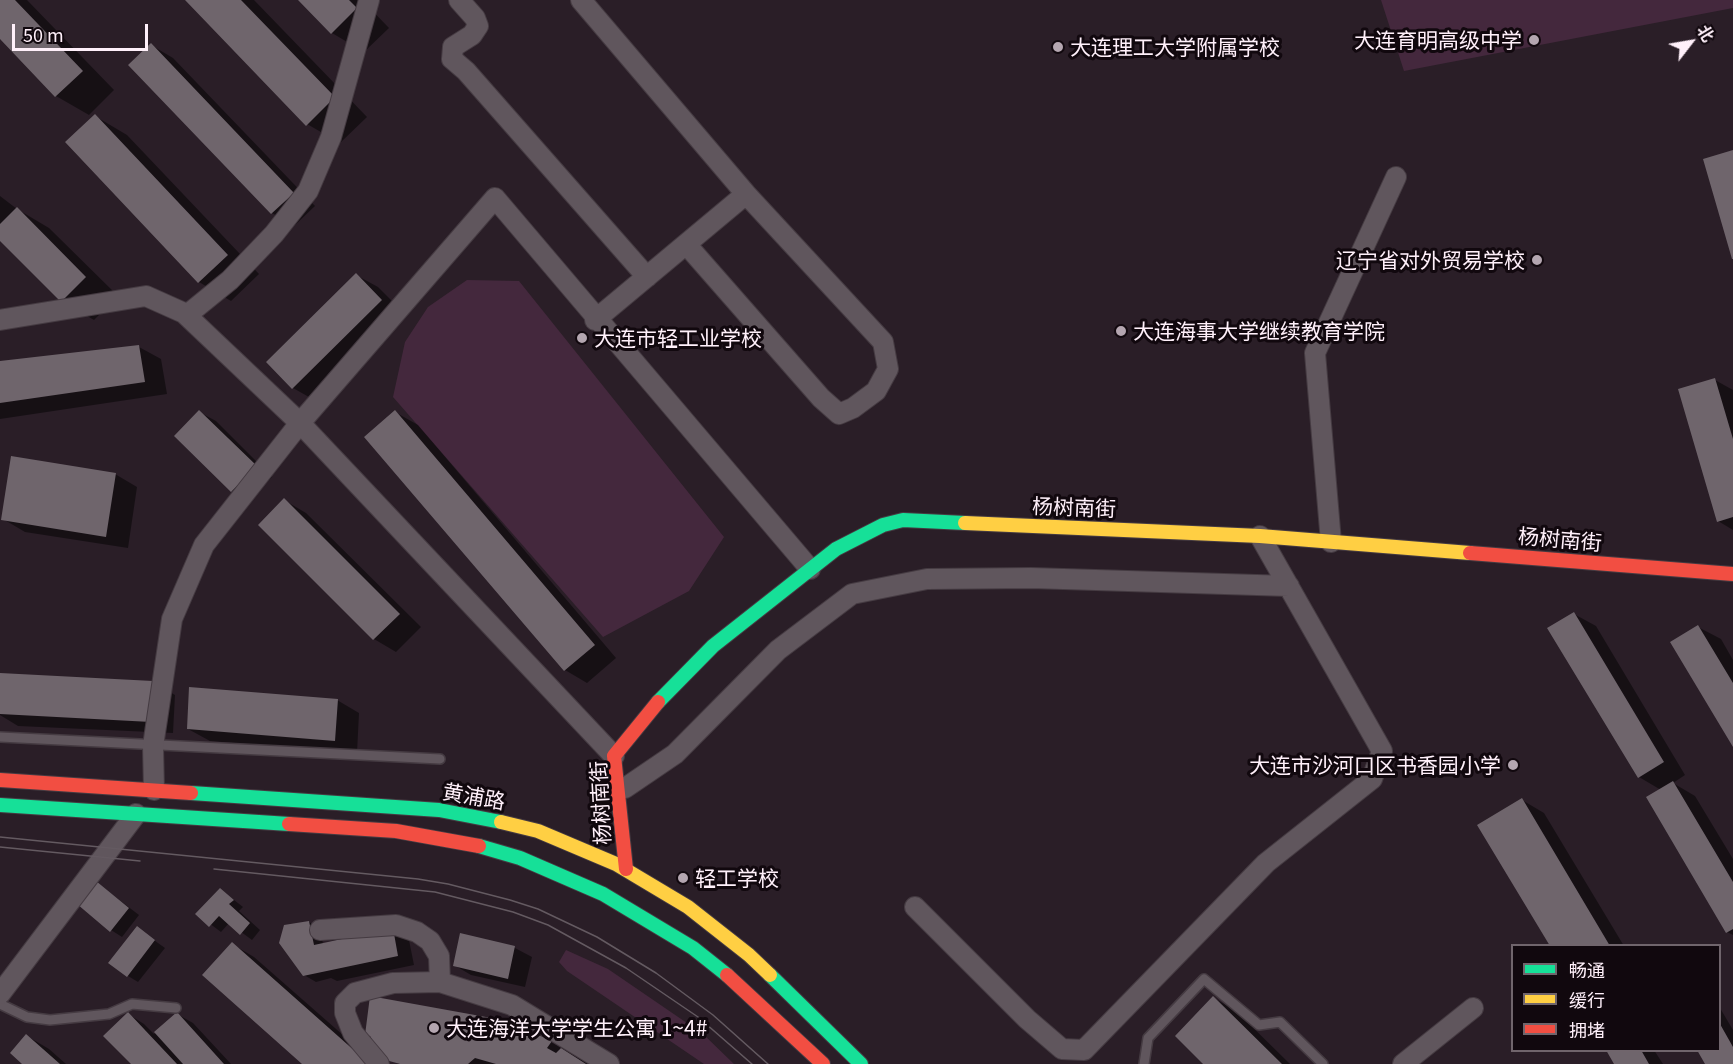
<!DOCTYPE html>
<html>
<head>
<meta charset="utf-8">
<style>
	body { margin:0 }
	#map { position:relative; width:1733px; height:1064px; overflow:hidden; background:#2a1e27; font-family:Georgia,"Noto Sans SC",serif }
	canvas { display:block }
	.legend { position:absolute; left:1511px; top:944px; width:210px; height:108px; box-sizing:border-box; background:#11080e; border:2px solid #70656c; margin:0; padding:8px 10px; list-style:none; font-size:18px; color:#fff0fa }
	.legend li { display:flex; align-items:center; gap:12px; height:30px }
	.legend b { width:30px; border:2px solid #70656c }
	.north { position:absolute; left:1661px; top:12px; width:60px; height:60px; -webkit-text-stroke:4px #11080e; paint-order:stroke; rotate:59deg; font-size:16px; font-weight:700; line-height:24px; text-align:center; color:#fff0fa }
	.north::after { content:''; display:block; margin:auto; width:21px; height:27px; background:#fff0fa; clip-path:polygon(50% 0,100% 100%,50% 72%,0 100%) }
	.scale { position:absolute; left:12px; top:24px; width:136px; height:27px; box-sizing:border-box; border:3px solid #fff0fa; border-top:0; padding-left:8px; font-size:18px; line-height:21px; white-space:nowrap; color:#fff0fa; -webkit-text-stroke:4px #11080e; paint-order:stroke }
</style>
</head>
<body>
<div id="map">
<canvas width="1733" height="1064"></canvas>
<ul class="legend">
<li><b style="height:8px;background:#16e098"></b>畅通</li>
<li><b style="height:8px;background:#ffcf43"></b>缓行</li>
<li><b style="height:8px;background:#f24e42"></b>拥堵</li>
</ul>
<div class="north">北</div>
<div class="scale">50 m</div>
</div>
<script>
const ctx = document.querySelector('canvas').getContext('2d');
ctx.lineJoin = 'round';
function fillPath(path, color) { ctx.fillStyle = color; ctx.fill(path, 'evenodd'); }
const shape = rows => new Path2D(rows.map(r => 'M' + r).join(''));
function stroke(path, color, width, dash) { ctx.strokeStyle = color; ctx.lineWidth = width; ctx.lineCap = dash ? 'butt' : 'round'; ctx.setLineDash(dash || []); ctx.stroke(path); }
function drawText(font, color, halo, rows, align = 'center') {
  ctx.font = font + ' Georgia,"Noto Sans SC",serif'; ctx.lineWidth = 6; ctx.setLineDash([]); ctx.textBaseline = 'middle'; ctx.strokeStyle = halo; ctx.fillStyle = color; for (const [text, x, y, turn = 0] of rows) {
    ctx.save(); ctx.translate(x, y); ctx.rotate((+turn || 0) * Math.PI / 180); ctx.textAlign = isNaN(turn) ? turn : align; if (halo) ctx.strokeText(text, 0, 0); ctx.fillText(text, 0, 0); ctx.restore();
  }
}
const green = shape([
	[1381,0,1733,0,1733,8,1404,71],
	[467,280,519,281,724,537,689,591,603,637,393,397,405,342,428,307],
	[566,950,608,969,703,1034,734,1064,704,1064,567,971,559,962]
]);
const shadow = shape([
	[0,0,27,0,114,90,89,115,56,96,0,37],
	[187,0,254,0,367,117,340,143,307,124],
	[300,0,362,0,389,28,364,52,332,33],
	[151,45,173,58,315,206,294,226,272,213,130,65],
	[95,116,127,135,259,274,231,301,199,282],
	[0,196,17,209,49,228,118,296,94,320,62,301,0,239],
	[356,275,378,287,404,313,316,401,293,388,268,362],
	[139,347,161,359,167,394,0,419,0,363],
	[1715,380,1733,390,1733,530,1718,521],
	[199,412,216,421,272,477,249,501,232,491,176,436],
	[395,412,418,425,616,658,587,683,565,670],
	[115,474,137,487,128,548,25,532,3,519],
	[284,500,306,513,421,627,396,652,374,639,260,525],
	[1574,614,1596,626,1685,775,1673,783,1695,796,1733,859,1733,935,1727,932,1661,790,1639,777],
	[1698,627,1721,639,1733,660,1733,744],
	[0,675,152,682,175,695,173,733,18,726,0,715],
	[337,700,359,713,357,753,210,741,188,729],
	[1522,800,1544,813,1624,946,1551,946],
	[97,883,139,915,122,937,111,930],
	[220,889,243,907,239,911,260,930,252,940,229,923,221,932,197,914],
	[309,922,320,928,323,944,392,930,409,940,414,965,337,981,331,978,316,982,304,975],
	[137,928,165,948,138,982,128,976],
	[461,935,515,948,532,957,525,987,471,975,454,965],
	[232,944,254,957,376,1064,304,1064],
	[1214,998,1236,1011,1290,1064,1205,1064],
	[1720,1008,1733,1030,1733,1064,1707,1064,1720,1050],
	[128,1014,144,1024,154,1034,177,1014,193,1023,231,1064,133,1064],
	[497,1020,551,1042,588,1064,399,1064,383,1058,373,1038,366,1034],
	[27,1036,49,1049,66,1064,24,1064],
	[1607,1050,1654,1050,1663,1064,1615,1064]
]);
const building = shape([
	[0,0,15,0,83,71,55,97,0,39],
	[185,0,241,0,335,97,306,126],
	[298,0,349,0,357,8,331,34],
	[151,43,294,193,271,214,128,65],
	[95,114,228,255,198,283,65,142],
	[1733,150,1733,259,1732,259,1703,159],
	[17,207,86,277,61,302,0,241,0,224],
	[356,273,382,300,292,389,266,362],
	[139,345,145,382,0,403,0,361],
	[1715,378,1733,439,1733,517,1717,522,1678,389],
	[199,410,257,466,231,492,174,436],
	[395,410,595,645,564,671,364,437],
	[11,456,116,473,106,537,1,520],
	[284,498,400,614,373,640,258,525],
	[1574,612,1664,762,1638,778,1547,628],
	[1698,625,1733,683,1733,747,1670,642],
	[0,673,153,681,151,722,0,714],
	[189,687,338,699,335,741,187,729],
	[1673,781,1733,882,1733,929,1726,933,1646,797],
	[1522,798,1610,946,1550,946,1477,825],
	[96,881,129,908,110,932,77,904],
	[220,888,234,900,229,904,250,923,240,935,219,916,209,927,195,914],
	[309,921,314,945,393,928,398,956,303,976,279,943,284,925],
	[137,926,155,940,127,977,108,963],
	[460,933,515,946,508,979,453,966],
	[232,942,365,1060,366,1064,302,1064,202,975],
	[370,996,497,1019,497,1026,508,1031,511,1023,552,1041,547,1048,556,1053,561,1048,586,1064,496,1064,475,1058,468,1064,400,1064,382,1059,370,1036,365,1035],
	[1213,996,1282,1064,1203,1064,1175,1036],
	[128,1012,177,1064,131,1064,103,1036],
	[177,1012,224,1064,183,1064,154,1032],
	[1720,1024,1733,1047,1733,1064,1705,1064,1697,1050,1720,1050],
	[26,1034,60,1064,22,1064,10,1053],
	[1606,1050,1641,1050,1649,1064,1614,1064]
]);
const lane = shape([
	[0,737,440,759],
	[0,1004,27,1017,50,1020,109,1014,132,1004,176,1008],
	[1144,1064,1148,1038,1204,979,1259,1025,1280,1022,1323,1064]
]);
const street = shape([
	[459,0,475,18,478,26,472,35,453,47,452,59,466,71,647,277],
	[581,0,746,194,883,342,888,369,876,391,853,408,839,414,821,398,686,244],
	[187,315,230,280,274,234,308,191,331,137,369,0],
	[0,320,146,296,184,313,300,423,614,756],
	[595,320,746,194],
	[1331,542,1315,353,1396,177],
	[625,788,675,754,778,650,852,594,927,579,1031,578,1289,586],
	[154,790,153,746,172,619,204,545,300,423,495,198,810,569],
	[915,907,1027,1019,1062,1049,1084,1050,1266,863,1372,779,1382,751,1260,536],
	[320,930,396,925,417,932,430,941,439,956,440,982],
	[0,994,136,814],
	[379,1064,353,1033,345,1013,345,1003,355,993,393,983,440,982,512,1005,609,1064],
	[1403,1064,1473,1008]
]);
const fast = shape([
	[658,702,713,646,836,549,883,525,903,520,965,523],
	[191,793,439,810,501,822],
	[0,805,289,824],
	[479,846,520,858,603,894,693,948,727,975],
	[770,975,861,1064]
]);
const slow = shape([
	[965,523,1260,536,1470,553],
	[501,822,538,831,616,864,688,907,749,955,770,975]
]);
const jam = shape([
	[1470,553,1733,574],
	[0,780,191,793],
	[289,824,396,831,479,846],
	[626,869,614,756,658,702],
	[727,975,823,1064]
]);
const tram = shape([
	[0,837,418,879,448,884,510,900,538,909,597,937,656,973,713,1015,768,1064],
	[0,847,140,861],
	[214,869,435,892,513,912,548,925,626,968,698,1017,752,1064]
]);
const markers = [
	[1534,40,6,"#b4a6b0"],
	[1058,47,6,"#b4a6b0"],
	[1537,260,6,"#b4a6b0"],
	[1121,331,6,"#b4a6b0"],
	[582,338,6,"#b4a6b0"],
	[1513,765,6,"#b4a6b0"],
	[683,878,6,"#b4a6b0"],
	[434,1028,6,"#b4a6b0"]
];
const poiNames = [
	["大连育明高级中学",1522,40,"right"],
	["大连理工大学附属学校",1070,47],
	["辽宁省对外贸易学校",1525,260,"right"],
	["大连海事大学继续教育学院",1133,331],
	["大连市轻工业学校",594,338],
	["大连市沙河口区书香园小学",1501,765,"right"],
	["轻工学校",695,878],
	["大连海洋大学学生公寓 1~4#",446,1028]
];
const streetNames = [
	["杨树南街",1074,507,2],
	["杨树南街",1560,539,5],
	["黄浦路",474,796,10],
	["杨树南街",600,803,-93]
];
fillPath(green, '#44283d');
fillPath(shadow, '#0007');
fillPath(building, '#6f656c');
stroke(lane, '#453b42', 12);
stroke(street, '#453b42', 22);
stroke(fast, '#453b42', 16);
stroke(slow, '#453b42', 16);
stroke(jam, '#453b42', 16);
stroke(lane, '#60565d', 9);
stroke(street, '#60565d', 20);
stroke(fast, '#16e098', 14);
stroke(slow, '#ffcf43', 14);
stroke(jam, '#f24e42', 14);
stroke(tram, '#645a61', 1.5);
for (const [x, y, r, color] of markers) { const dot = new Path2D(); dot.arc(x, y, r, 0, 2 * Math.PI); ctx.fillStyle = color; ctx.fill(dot); stroke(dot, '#11080e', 2); }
drawText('21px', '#fff0fa', '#11080e', poiNames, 'left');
drawText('21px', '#fff0fa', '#11080e', streetNames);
</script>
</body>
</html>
